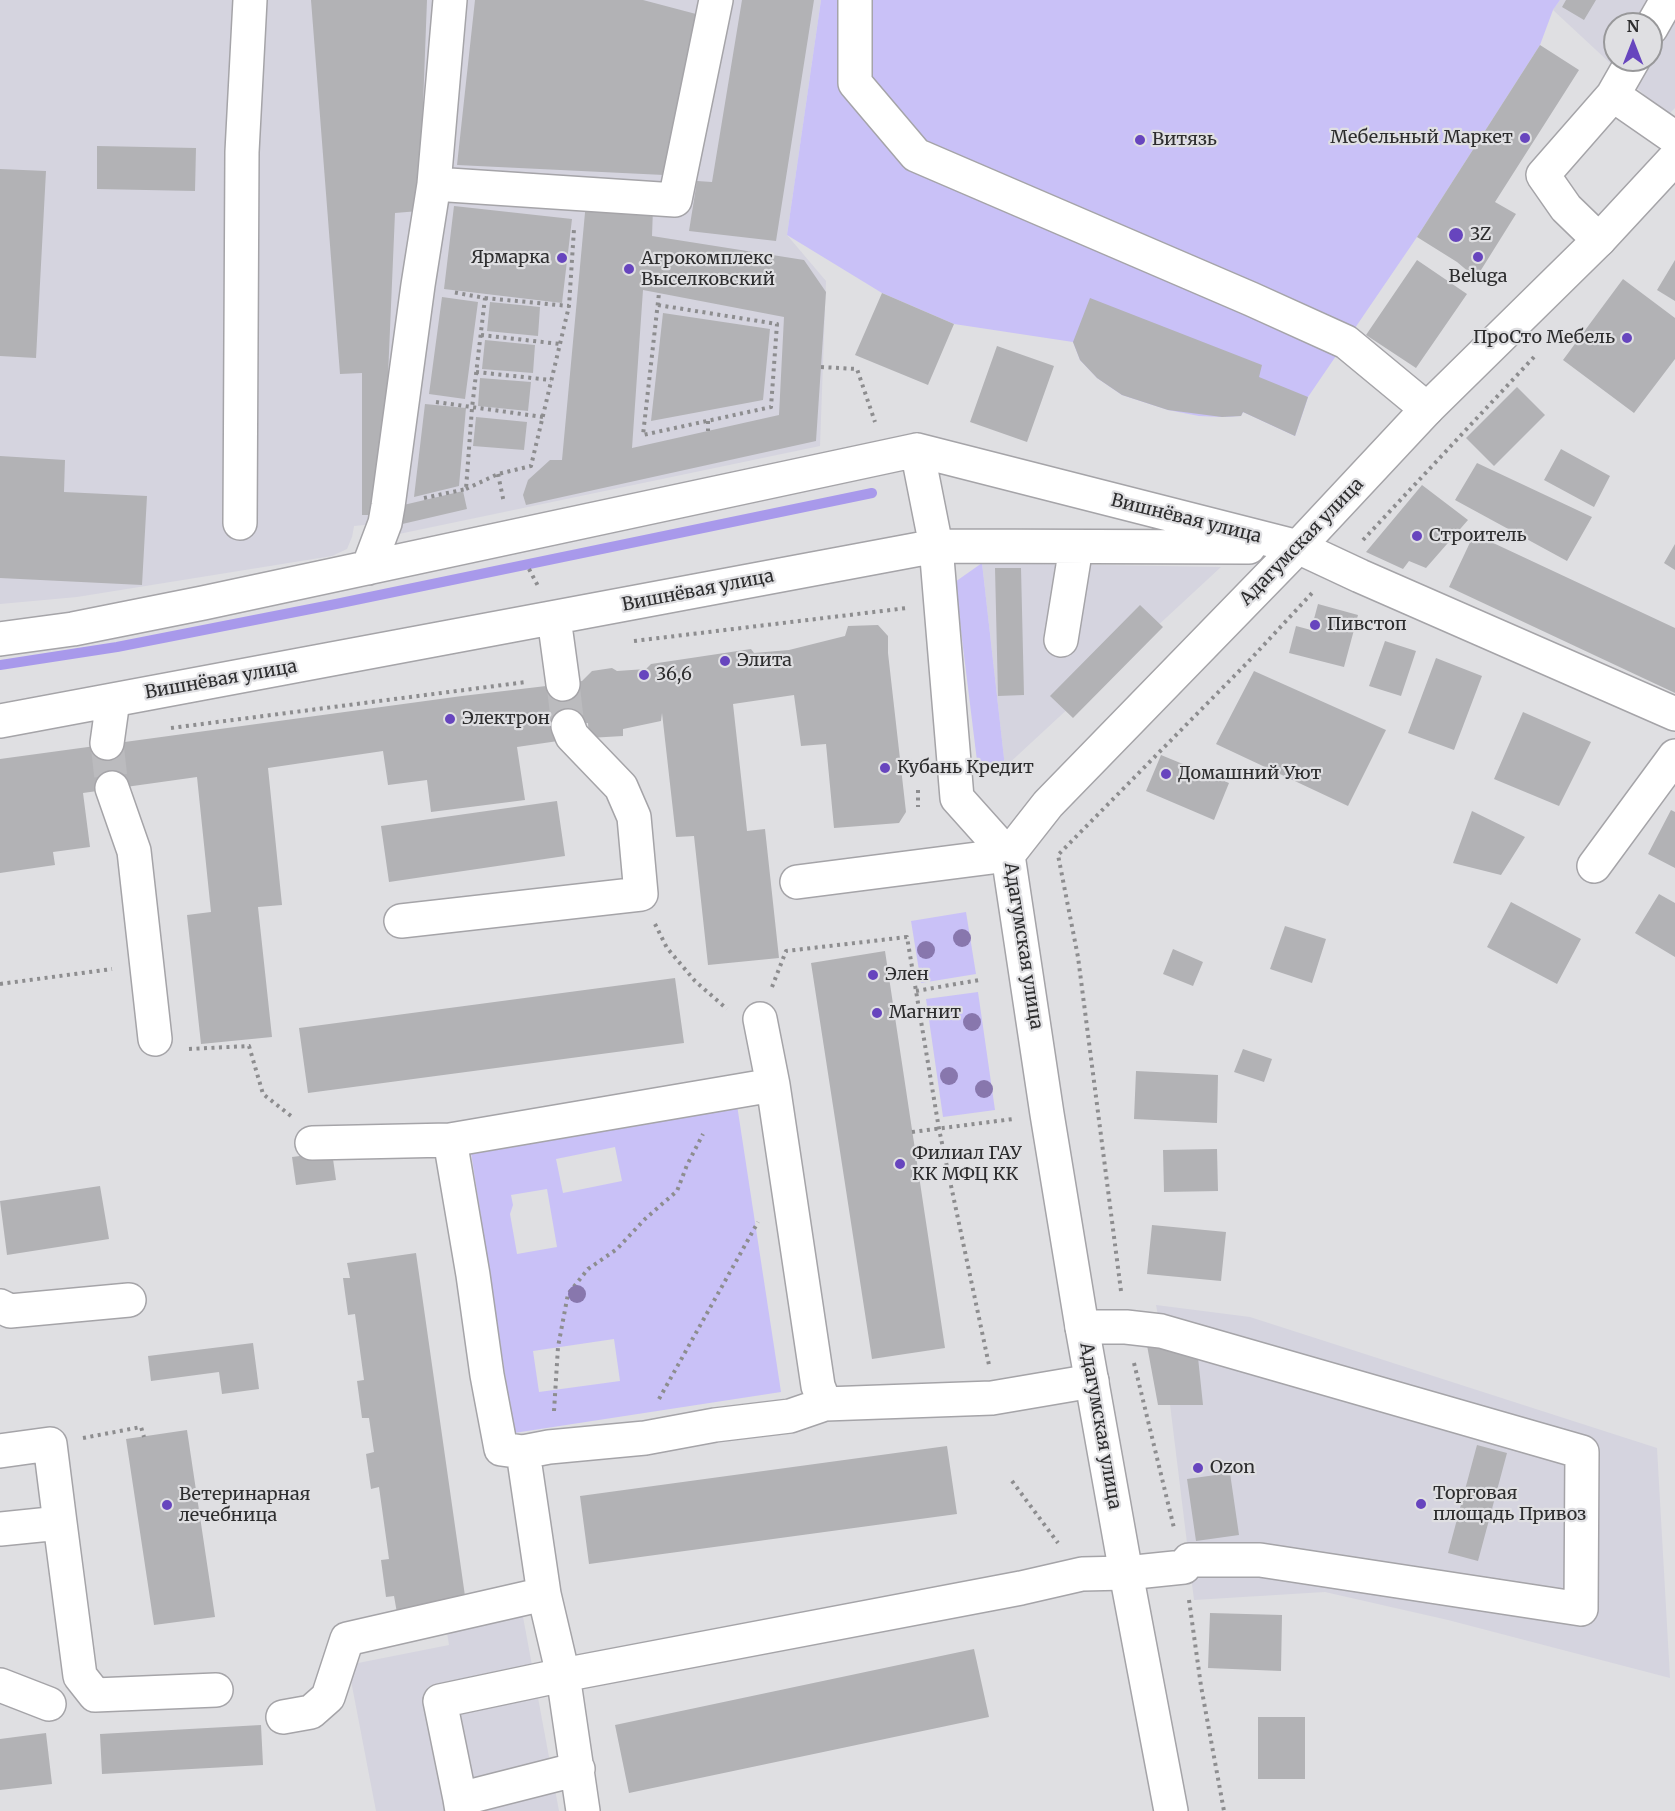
<!DOCTYPE html>
<html>
<head>
<meta charset="utf-8">
<style>
	body { margin:0 }
	#map { position:relative; width:1675px; height:1811px; overflow:hidden; background:#dfdfe2; font-family:Merriweather,serif }
	canvas { display:block }
	.north { position:absolute; left:1603px; top:12px; width:60px; height:60px; box-sizing:border-box; background:#dfdfe2; border:2px solid #98989a; border-radius:50%; rotate:0deg; font-size:16px; font-weight:700; line-height:24px; text-align:center; color:#2d2d2e }
	.north::after { content:''; display:block; margin:auto; width:21px; height:27px; background:#6745be; clip-path:polygon(50% 0,100% 100%,50% 72%,0 100%) }
</style>
</head>
<body>
<div id="map">
<canvas width="1675" height="1811"></canvas>
<div class="north">N</div>
</div>
<script>
const ctx = document.querySelector('canvas').getContext('2d');
ctx.lineJoin = 'round';
function fillPath(path, color) { ctx.fillStyle = color; ctx.fill(path, 'evenodd'); }
const shape = rows => new Path2D(rows.map(r => 'M' + r).join(''));
function stroke(path, color, width, dash) { ctx.strokeStyle = color; ctx.lineWidth = width; ctx.lineCap = dash ? 'butt' : 'round'; ctx.setLineDash(dash || []); ctx.stroke(path); }
function drawText(font, color, halo, rows, align = 'center') {
  ctx.font = font + ' Merriweather,serif'; ctx.lineWidth = 4.5; ctx.setLineDash([]); ctx.textBaseline = 'middle'; ctx.strokeStyle = halo; ctx.fillStyle = color; for (const [text, x, y, turn = 0] of rows) {
    ctx.save(); ctx.translate(x, y); ctx.rotate((+turn || 0) * Math.PI / 180); ctx.textAlign = isNaN(turn) ? turn : align; if (halo) ctx.strokeText(text, 0, 0); ctx.fillText(text, 0, 0); ctx.restore();
  }
}
const built = shape([
	[0,0,821,0,787,235,826,281,820,446,394,535,384,523,354,526,352,537,347,549,332,556,77,597,0,604],
	[1560,0,1675,0,1675,108,1667,116,1553,10],
	[1615,24,1651,24,1651,60,1615,60],
	[982,563,1221,567,1005,767],
	[1156,1305,1250,1317,1657,1448,1670,1678,1448,1620,1325,1592,1194,1600,1161,1331],
	[521,1606,559,1811,376,1811,348,1665,449,1645,445,1620]
]);
const green = shape([
	[821,0,1560,0,1553,10,1540,45,1417,237,1308,397,1295,436,1243,412,1241,416,1222,417,1199,416,1168,410,1122,395,1097,378,1080,360,1073,342,954,324,882,293,787,235],
	[982,563,1005,767,977,761,955,582],
	[966,912,976,974,921,983,911,921],
	[978,992,995,1110,943,1117,926,999],
	[737,1105,781,1392,514,1433,470,1146],
	[615,1147,622,1181,563,1193,556,1159],
	[547,1189,557,1247,517,1254,510,1214,513,1205,511,1195],
	[614,1339,620,1381,539,1392,533,1351]
]);
const stream = shape([
	[0,665,117,647,336,604,872,493]
]);
const building = shape([
	[311,0,427,0,419,211,395,213,382,515,362,515,362,373,340,374],
	[475,0,643,0,696,14,664,175,457,165],
	[742,0,814,0,776,241,689,231,697,181,712,182],
	[1566,0,1596,0,1584,20,1562,7],
	[1540,45,1579,70,1495,202,1516,214,1476,278,1457,262,1417,237],
	[97,146,196,148,195,191,97,189],
	[0,169,46,171,36,358,0,356],
	[586,202,653,208,652,236,804,260,826,292,816,441,526,505,523,495,528,480,550,460,562,460],
	[643,290,784,317,779,415,632,448],
	[454,206,572,219,562,303,444,289],
	[1417,260,1467,294,1416,368,1366,335],
	[1675,260,1675,301,1657,290],
	[1623,279,1675,318,1675,359,1634,413,1563,360],
	[882,293,954,324,928,385,855,355],
	[442,297,478,302,465,399,429,394],
	[1090,298,1262,365,1259,377,1308,397,1295,436,1243,412,1241,416,1222,417,1168,410,1122,395,1097,378,1080,360,1073,342],
	[490,302,540,307,538,336,487,331],
	[663,313,770,329,763,400,651,421],
	[485,340,535,345,533,373,482,369],
	[997,346,1054,366,1027,442,970,422],
	[480,378,531,382,528,411,478,406],
	[1517,387,1545,415,1494,466,1466,438],
	[425,404,466,408,459,486,414,497],
	[476,417,527,422,524,450,473,446],
	[1561,449,1610,476,1594,507,1544,480],
	[0,456,65,460,64,492,147,496,142,585,0,578],
	[1477,463,1592,517,1567,561,1455,500],
	[1422,485,1468,520,1426,568,1409,561,1403,569,1366,552],
	[463,491,467,509,398,525,395,507],
	[1474,534,1675,628,1675,693,1449,587],
	[1675,544,1675,570,1664,563],
	[995,568,1021,568,1024,695,998,696],
	[1318,604,1358,615,1344,667,1289,653,1296,626,1311,630],
	[1140,605,1163,627,1073,718,1050,696],
	[878,625,888,636,888,653,906,812,899,823,834,828,826,744,801,746,794,695,733,704,747,831,765,829,779,958,708,965,694,836,676,837,662,713,661,721,623,729,623,736,589,738,588,723,568,726,558,741,517,747,525,800,431,812,427,780,388,785,383,751,268,768,282,905,258,907,272,1037,201,1044,187,915,211,912,197,777,83,793,90,847,53,852,55,865,0,873,0,759,462,696,563,684,582,681,592,671,612,668,617,671,646,669,651,664,751,649,754,653,789,650,845,636,848,626],
	[1385,641,1416,651,1401,696,1369,686],
	[1436,658,1482,676,1454,750,1408,733],
	[1254,671,1386,730,1348,806,1216,744],
	[1523,712,1591,742,1559,806,1494,779],
	[1161,755,1229,783,1214,820,1146,791],
	[557,801,565,856,389,882,381,826],
	[1671,810,1675,812,1675,868,1648,854],
	[1472,811,1525,837,1501,875,1453,863],
	[1659,894,1675,903,1675,957,1635,933],
	[1511,902,1581,939,1557,984,1487,947],
	[1285,926,1326,939,1312,983,1270,969],
	[1173,949,1203,962,1193,986,1163,974],
	[885,951,945,1348,872,1359,811,963],
	[675,978,684,1043,308,1093,299,1028],
	[1243,1049,1272,1059,1264,1082,1234,1072],
	[1136,1071,1218,1075,1217,1123,1134,1119],
	[1217,1149,1218,1191,1164,1192,1163,1150],
	[332,1152,336,1180,296,1185,292,1157],
	[100,1186,109,1239,7,1255,0,1201],
	[1152,1225,1226,1232,1221,1281,1147,1274],
	[416,1253,466,1603,397,1613,394,1596,386,1597,381,1560,389,1559,379,1487,371,1489,366,1454,374,1452,369,1418,362,1418,357,1381,364,1380,355,1314,348,1315,343,1278,350,1278,347,1263],
	[1146,1340,1197,1348,1203,1405,1158,1405],
	[253,1343,259,1389,222,1394,219,1372,151,1381,148,1356],
	[187,1430,215,1617,154,1625,126,1439],
	[1477,1445,1507,1453,1478,1561,1448,1553],
	[947,1446,957,1514,589,1564,580,1496],
	[1230,1473,1239,1535,1196,1541,1187,1479],
	[1210,1613,1282,1615,1281,1671,1208,1668],
	[974,1649,989,1717,629,1793,615,1725],
	[1258,1717,1305,1717,1305,1779,1258,1779],
	[261,1725,263,1765,102,1774,100,1734],
	[46,1733,52,1784,0,1790,0,1739]
]);
const minorTunnel = shape([
	[563,684,568,726],
	[107,743,112,788]
]);
const path = shape([
	[485,298,569,306,574,229],
	[658,305,777,324,771,407,643,435,659,293],
	[481,335,560,344],
	[821,367,857,369,875,422],
	[476,372,551,380],
	[436,402,543,417],
	[708,421,708,431],
	[498,474,504,503],
	[466,489,498,474,531,466,569,306],
	[424,498,466,489,472,408,485,298,452,292],
	[1363,540,1534,357],
	[529,569,538,586],
	[634,641,907,608],
	[171,728,526,682],
	[918,790,918,807],
	[655,924,667,948,695,981,727,1009],
	[0,984,112,969],
	[772,987,786,951,907,937,939,1129,989,1365],
	[916,991,979,980],
	[189,1049,249,1046,263,1094,291,1116],
	[912,1132,1013,1119],
	[1121,1291,1078,957,1058,855,1247,663,1312,593],
	[1134,1363,1174,1528],
	[659,1399,758,1222],
	[554,1411,558,1347,568,1294,588,1269,617,1249,645,1219,677,1191,687,1165,703,1134],
	[83,1438,141,1427,144,1437],
	[1012,1481,1058,1543],
	[1189,1600,1201,1686,1224,1811]
]);
const minor = shape([
	[855,0,855,83,916,155,1251,299,1346,342,1427,409],
	[1651,28,1667,0],
	[1613,95,1633,60],
	[434,184,675,200,716,0],
	[1599,240,1566,208,1543,175,1613,95,1675,138],
	[917,450,936,546,957,798,1008,855],
	[240,523,242,152,250,0],
	[368,568,385,523,388,506,418,285,434,184,450,0],
	[554,618,563,684],
	[0,639,73,629,203,603,917,450,1298,547,1360,576,1675,714],
	[1061,640,1076,547],
	[0,721,936,546,1249,547],
	[107,743,113,700],
	[112,788,134,851,155,1039],
	[1594,866,1675,756],
	[797,882,1008,855],
	[401,921,641,894,634,817,621,787,572,736,568,726],
	[760,1019,773,1085,818,1386,825,1404],
	[450,1140,473,1275,487,1375,501,1449,523,1452,549,1447,645,1438,715,1425,790,1416,825,1404,992,1398,1092,1381],
	[312,1143,450,1140,773,1085],
	[0,1306,10,1311,129,1300],
	[0,1451,50,1444,60,1523,0,1529],
	[523,1452,544,1594,563,1675,583,1811],
	[60,1523,80,1676,95,1695,216,1690],
	[0,1685,49,1704],
	[283,1717,311,1712,328,1697,347,1639,544,1594],
	[460,1799,440,1701,563,1675,1021,1588,1082,1574,1126,1573,1184,1567,1189,1560,1260,1560,1581,1609,1582,1452,1161,1331,1126,1327,1082,1327],
	[462,1811,460,1799,578,1769]
]);
const major = shape([
	[1171,1811,1126,1573,1082,1327,1047,1114,1008,855,1048,804,1298,547,1427,409,1599,240,1675,158]
]);
const trees = [
	[962,938],
	[926,950],
	[972,1022],
	[949,1076],
	[984,1089],
	[577,1294]
];
const markers = [
	[1525,138,6,"#6745be"],
	[1140,140,6,"#6745be"],
	[1456,235,8,"#6745be"],
	[1478,257,6,"#6745be"],
	[562,258,6,"#6745be"],
	[629,269,6,"#6745be"],
	[1627,338,6,"#6745be"],
	[1417,536,6,"#6745be"],
	[1315,625,6,"#6745be"],
	[725,661,6,"#6745be"],
	[644,675,6,"#6745be"],
	[450,719,6,"#6745be"],
	[885,768,6,"#6745be"],
	[1166,774,6,"#6745be"],
	[873,975,6,"#6745be"],
	[877,1013,6,"#6745be"],
	[900,1164,6,"#6745be"],
	[1198,1468,6,"#6745be"],
	[1421,1504,6,"#6745be"],
	[167,1505,6,"#6745be"]
];
const poiNames = [
	["Мебельный Маркет",1513,138,"right"],
	["Витязь",1152,140],
	["3Z",1470,235],
	["Ярмарка",550,258,"right"],
	["Агрокомплекс",641,259],
	["Выселковский",641,280],
	["Beluga",1478,277,"center"],
	["ПроСто Мебель",1615,338,"right"],
	["Строитель",1429,536],
	["Пивстоп",1327,625],
	["Элита",737,661],
	["36,6",656,675],
	["Электрон",462,719],
	["Кубань Кредит",897,768],
	["Домашний Уют",1178,774],
	["Элен",885,975],
	["Магнит",889,1013],
	["Филиал ГАУ",912,1154],
	["КК МФЦ КК",912,1175],
	["Ozon",1210,1468],
	["Торговая",1433,1494],
	["площадь Привоз",1433,1515],
	["Ветеринарная",179,1495],
	["лечебница",179,1516]
];
const streetNames = [
	["Вишнёвая улица",1186,519,14],
	["Адагумская улица",1302,542,-46],
	["Вишнёвая улица",698,591,-11],
	["Вишнёвая улица",221,680,-10],
	["Адагумская улица",1023,946,81],
	["Адагумская улица",1100,1426,80]
];
fillPath(built, '#d5d4df');
fillPath(green, '#c9c1f7');
stroke(stream, '#a899eb', 10);
fillPath(building, '#b2b2b5');
stroke(minorTunnel, '#bbbbbe', 33, [33, 16]);
stroke(minor, '#a5a4a8', 36);
stroke(major, '#a5a4a8', 36);
stroke(path, '#8d8d8f', 4, [3, 4.5]);
stroke(minor, '#fff', 33);
stroke(major, '#fff', 33);
ctx.fillStyle = '#8877ad';
for (const [x, y] of trees) { ctx.beginPath(); ctx.arc(x, y, 9, 0, 2 * Math.PI); ctx.fill(); }
for (const [x, y, r, color] of markers) { const dot = new Path2D(); dot.arc(x, y, r, 0, 2 * Math.PI); ctx.fillStyle = color; ctx.fill(dot); stroke(dot, '#dfdfe2', 2); }
drawText('18px', '#2d2d2e', '#dfdfe2', poiNames, 'left');
drawText('18px', '#2d2d2e', '#dfdfe2', streetNames);
</script>
</body>
</html>
